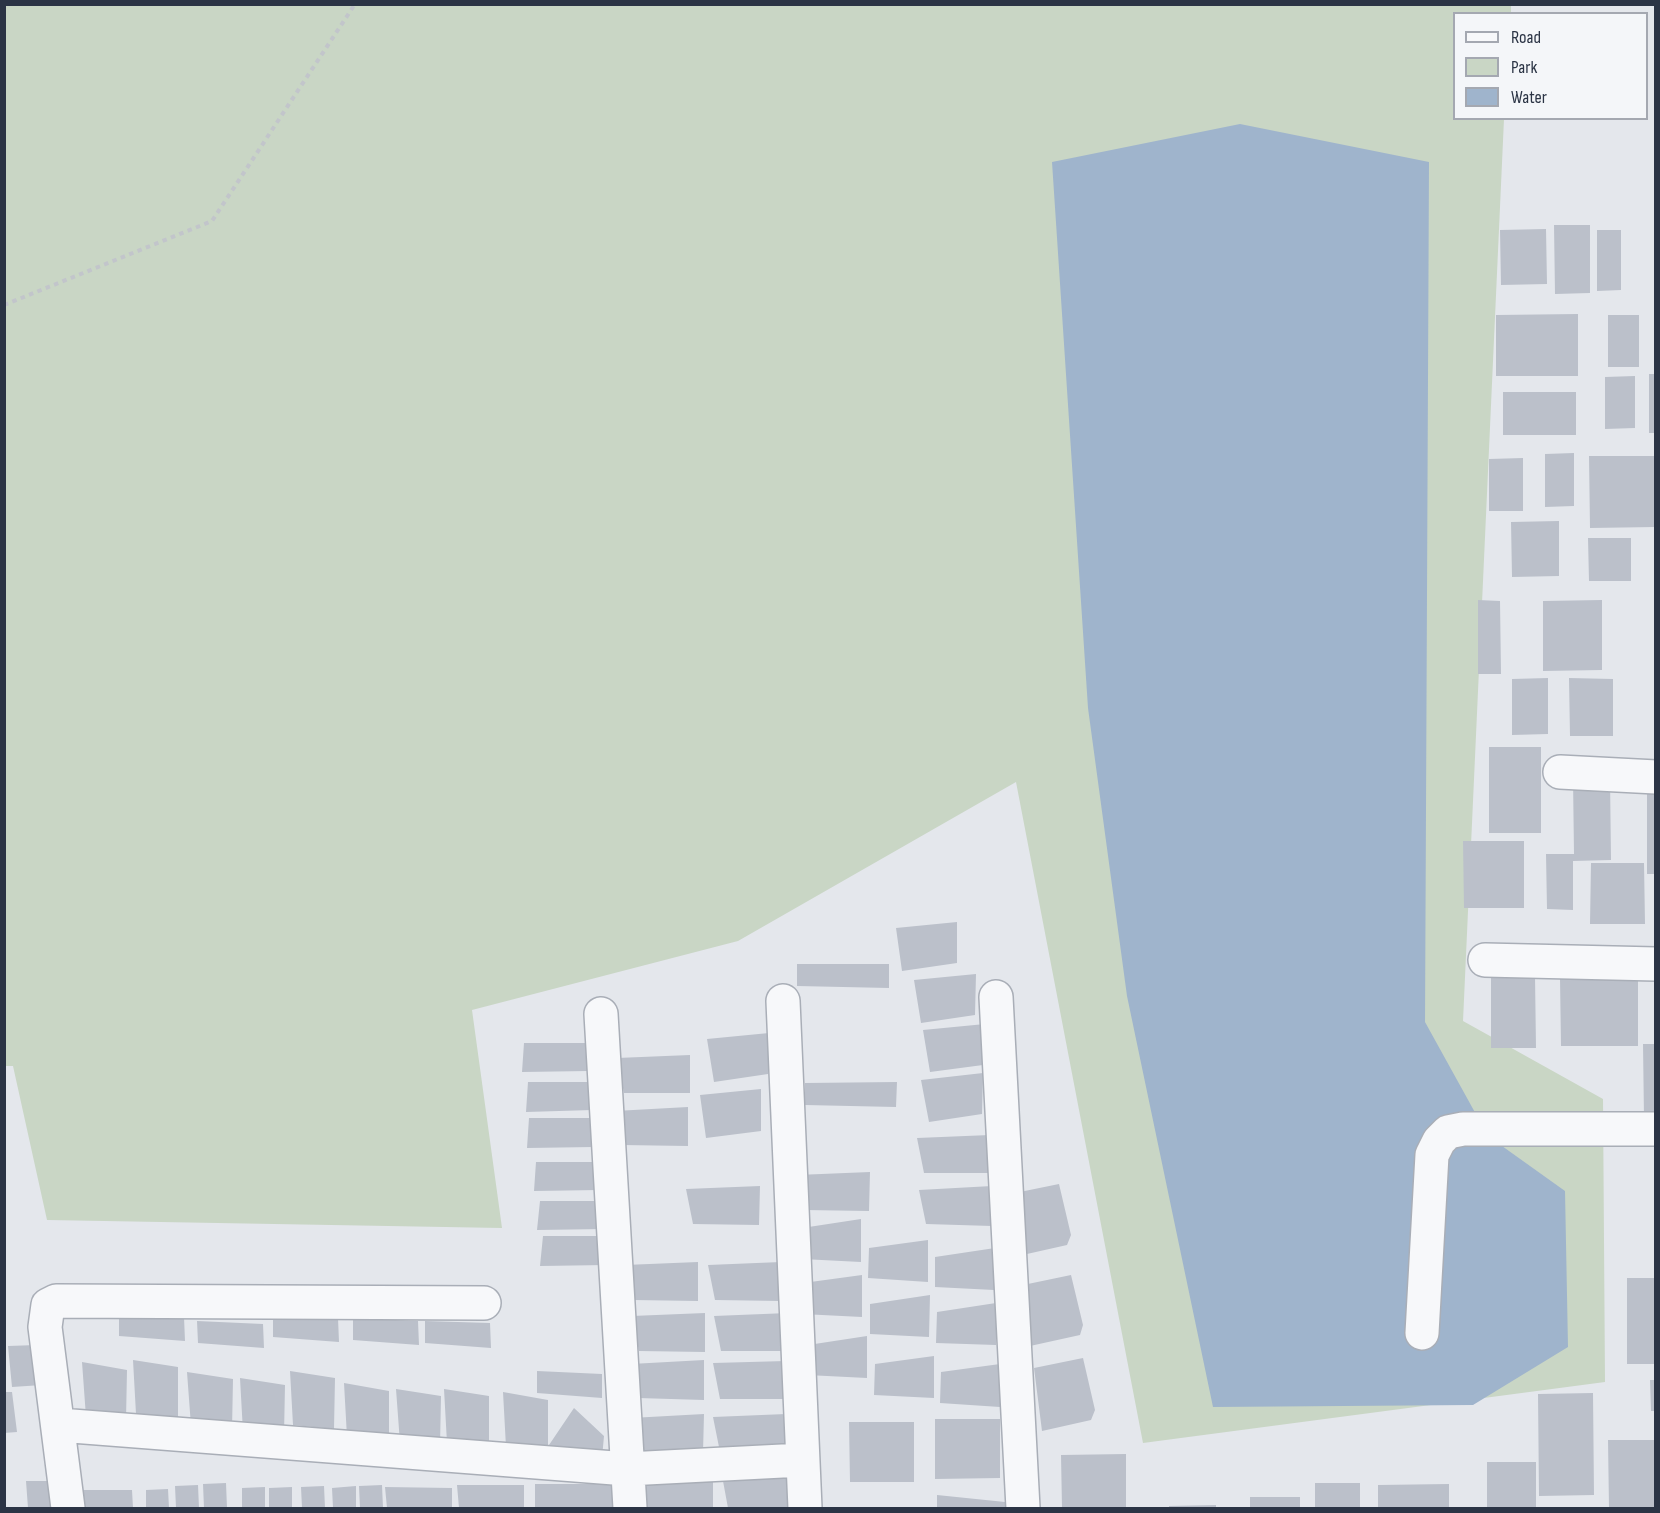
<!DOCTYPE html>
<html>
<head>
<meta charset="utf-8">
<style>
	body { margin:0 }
	#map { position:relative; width:1660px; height:1513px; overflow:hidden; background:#e4e7ec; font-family:"Sofia Sans Condensed",sans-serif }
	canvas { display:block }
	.frame { position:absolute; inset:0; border:6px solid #2b3445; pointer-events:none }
	.legend { position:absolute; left:1453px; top:12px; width:195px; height:108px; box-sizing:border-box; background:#f4f6f9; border:2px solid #a4a8b1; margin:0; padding:8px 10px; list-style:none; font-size:18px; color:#2b3445 }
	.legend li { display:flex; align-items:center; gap:12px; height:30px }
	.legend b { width:30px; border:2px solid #a4a8b1 }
</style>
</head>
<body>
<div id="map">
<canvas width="1660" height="1513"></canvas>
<div class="frame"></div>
<ul class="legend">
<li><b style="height:8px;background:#f7f8fa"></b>Road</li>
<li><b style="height:16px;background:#c9d6c5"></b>Park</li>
<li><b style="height:16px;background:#9fb4cc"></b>Water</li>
</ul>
</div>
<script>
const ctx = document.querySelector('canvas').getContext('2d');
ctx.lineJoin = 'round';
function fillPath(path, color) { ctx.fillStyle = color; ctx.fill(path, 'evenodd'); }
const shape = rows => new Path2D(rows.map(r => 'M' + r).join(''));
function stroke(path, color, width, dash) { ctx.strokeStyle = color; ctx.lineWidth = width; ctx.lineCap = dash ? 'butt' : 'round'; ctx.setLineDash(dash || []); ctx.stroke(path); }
const green = shape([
	[4,5,1511,5,1511,13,1454,14,1454,118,1504,119,1463,1021,1603,1099,1605,1382,1143,1443,1016,782,738,941,472,1010,502,1228,47,1220,13,1066,4,1066]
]);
const water = shape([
	[1240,124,1429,162,1425,1022,1488,1136,1565,1191,1568,1347,1473,1405,1213,1407,1127,996,1088,708,1052,162]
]);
const building = shape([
	[1554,225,1590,225,1590,293,1555,294],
	[1546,229,1547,284,1501,285,1500,230],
	[1597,230,1621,230,1621,290,1597,291],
	[1578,314,1578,376,1496,376,1496,315],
	[1608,315,1639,315,1639,367,1608,367],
	[1649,374,1656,374,1656,433,1649,433],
	[1635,376,1635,428,1605,429,1605,377],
	[1503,392,1576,392,1576,435,1503,435],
	[1574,453,1574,506,1545,507,1545,454],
	[1589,456,1654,456,1655,527,1590,528],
	[1523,458,1523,511,1489,511,1489,459],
	[1559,521,1559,576,1512,577,1511,522],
	[1588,538,1631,538,1631,581,1589,581],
	[1478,600,1500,601,1501,674,1478,674],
	[1602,600,1602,670,1543,671,1543,601],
	[1548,678,1548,734,1512,735,1512,679],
	[1569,678,1613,679,1613,736,1570,736],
	[1489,747,1541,747,1541,833,1489,833],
	[1573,778,1610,778,1611,860,1573,861,1573,910,1547,909,1546,854,1574,854],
	[1647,782,1656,783,1656,874,1647,874],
	[1463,841,1524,841,1524,908,1464,908],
	[1591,863,1644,863,1645,924,1590,924],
	[957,922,957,963,902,971,896,928],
	[797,964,889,964,889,988,797,986],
	[976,974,975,1015,921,1023,914,980],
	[1491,976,1535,976,1536,1048,1491,1048],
	[1560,978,1638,978,1638,1046,1561,1046],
	[985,1024,983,1065,930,1072,923,1030],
	[769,1033,768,1074,714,1082,707,1039],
	[524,1043,587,1043,588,1071,522,1072],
	[1643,1044,1656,1044,1656,1118,1644,1118],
	[690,1055,690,1093,624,1093,617,1058],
	[983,1073,982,1114,929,1122,921,1080],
	[528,1082,591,1082,592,1110,526,1112],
	[897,1082,896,1107,805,1105,805,1083],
	[761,1089,761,1131,706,1138,700,1095],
	[688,1107,688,1146,622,1145,615,1111],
	[529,1118,592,1118,593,1147,527,1148],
	[990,1135,989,1173,924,1173,917,1138],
	[536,1162,599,1162,599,1190,534,1191],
	[870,1172,869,1211,804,1210,797,1175],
	[1059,1184,1071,1235,1067,1245,1018,1256,1010,1194],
	[760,1186,759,1225,693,1224,686,1189],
	[992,1186,992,1226,926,1224,919,1190],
	[540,1201,603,1201,604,1229,537,1230],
	[861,1219,861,1262,802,1259,802,1228],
	[543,1236,606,1236,606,1265,540,1266],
	[928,1240,928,1282,868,1278,869,1248],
	[995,1248,994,1290,935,1287,935,1257],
	[698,1262,698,1301,633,1300,625,1265],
	[781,1262,781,1301,715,1300,708,1265],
	[862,1275,862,1317,802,1314,803,1283],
	[1071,1275,1083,1325,1080,1335,1030,1346,1023,1285],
	[1627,1278,1656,1278,1656,1364,1627,1364],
	[930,1295,929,1337,870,1334,870,1304],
	[996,1303,996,1345,936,1343,937,1312],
	[705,1313,705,1352,639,1351,632,1316],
	[788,1313,787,1351,721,1351,714,1316],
	[119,1314,184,1317,185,1341,119,1336],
	[273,1316,338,1318,339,1342,273,1337],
	[353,1318,418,1321,419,1345,353,1340],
	[197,1321,263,1324,264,1348,198,1343],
	[425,1321,490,1323,491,1348,425,1343],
	[867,1336,867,1378,807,1375,808,1345],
	[37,1345,42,1385,12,1387,8,1346],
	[934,1356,934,1398,874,1395,875,1364],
	[1083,1358,1095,1410,1091,1420,1042,1431,1034,1368],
	[133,1360,178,1367,178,1417,136,1414],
	[704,1360,704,1400,638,1398,631,1364],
	[786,1361,786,1399,720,1399,713,1363],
	[82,1362,127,1370,126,1420,86,1417],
	[1000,1364,1000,1407,940,1403,941,1372],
	[290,1371,335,1378,334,1429,293,1425],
	[537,1371,602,1374,602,1398,537,1393],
	[187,1372,233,1379,232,1430,191,1426],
	[240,1378,285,1385,284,1435,243,1432],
	[1650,1380,1656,1380,1656,1411,1651,1411],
	[344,1383,389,1391,389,1441,347,1437],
	[396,1389,441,1396,440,1446,400,1443],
	[444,1389,489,1396,489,1446,447,1443],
	[4,1392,12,1392,17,1432,4,1433],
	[503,1392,548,1400,548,1451,506,1447],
	[1593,1393,1594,1495,1539,1496,1538,1394],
	[574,1408,604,1436,602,1458,549,1445],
	[704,1414,703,1453,638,1452,631,1418],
	[786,1414,786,1453,720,1452,713,1417],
	[935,1419,1000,1419,1000,1478,935,1479],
	[849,1422,914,1422,914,1482,850,1482],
	[1608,1440,1656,1440,1656,1507,1609,1508],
	[1126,1454,1126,1508,1062,1508,1061,1455],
	[1487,1462,1536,1462,1536,1508,1487,1508],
	[713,1477,713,1508,646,1508,640,1481],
	[795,1477,795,1508,728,1508,723,1481],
	[26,1481,54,1481,57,1508,28,1508],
	[226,1483,227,1508,204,1508,203,1484],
	[1315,1483,1360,1483,1360,1508,1315,1508],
	[535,1484,615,1484,615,1508,535,1508],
	[1449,1484,1449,1508,1378,1508,1378,1485],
	[198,1485,199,1508,176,1508,175,1486],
	[382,1485,383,1508,360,1508,359,1486],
	[457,1485,524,1485,524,1508,459,1508],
	[324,1486,325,1508,302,1508,301,1487],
	[356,1486,356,1508,333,1508,332,1488],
	[265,1487,265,1508,242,1508,242,1488],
	[292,1487,292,1508,269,1508,269,1488],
	[385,1487,452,1488,452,1508,387,1508],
	[168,1489,169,1508,146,1508,146,1490],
	[81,1490,132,1490,133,1508,82,1508],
	[937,1495,1005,1502,1005,1508,937,1508],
	[1250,1497,1300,1497,1300,1508,1250,1508],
	[1216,1505,1216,1508,1169,1508,1169,1506]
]);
const path = shape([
	[4,305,212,221,355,4]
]);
const minor = shape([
	[1560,772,1656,777],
	[1485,960,1656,964],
	[996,997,1023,1508],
	[783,1001,805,1508],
	[601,1014,630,1508],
	[1422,1333,1432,1155,1439,1141,1448,1132,1463,1129,1656,1129],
	[59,1425,627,1469,802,1460],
	[68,1508,45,1327,48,1305,56,1301,484,1303]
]);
fillPath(green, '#c9d6c5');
fillPath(water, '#9fb4cc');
fillPath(building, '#bbc0ca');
stroke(minor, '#a9aeb7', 36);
stroke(path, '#c2c5cb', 4, [4.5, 4.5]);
stroke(minor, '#f7f8fa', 33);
</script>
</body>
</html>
